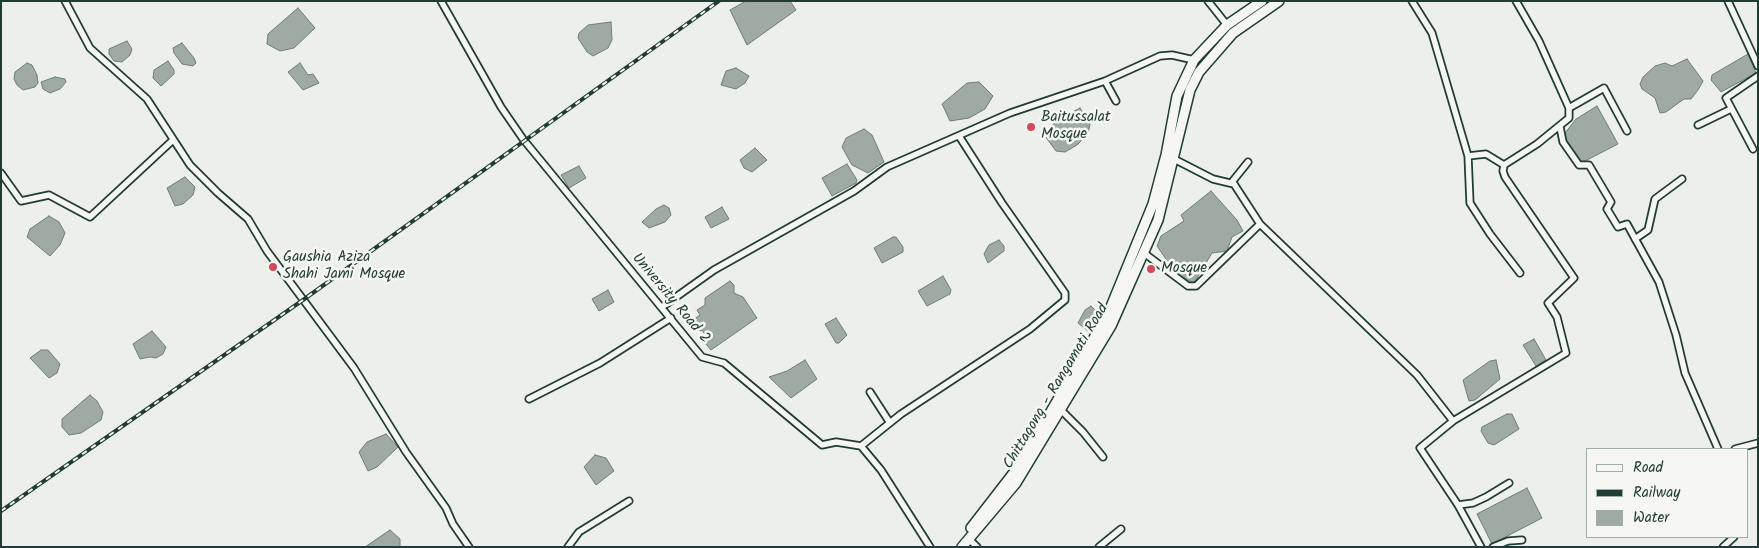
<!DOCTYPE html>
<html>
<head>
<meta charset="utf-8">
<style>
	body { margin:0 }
	#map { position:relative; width:1759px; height:548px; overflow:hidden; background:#edefea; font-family:Kalam,sans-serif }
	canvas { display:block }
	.frame { position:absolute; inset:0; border:2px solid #1f3d34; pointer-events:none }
	.legend { position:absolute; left:1586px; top:448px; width:162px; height:90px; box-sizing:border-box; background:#f6f6f2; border:1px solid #a0aca6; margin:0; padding:6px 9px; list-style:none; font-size:15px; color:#1f3d34 }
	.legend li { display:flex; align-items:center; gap:10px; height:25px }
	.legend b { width:25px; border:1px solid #a0aca6 }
</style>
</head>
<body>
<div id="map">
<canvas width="1759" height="548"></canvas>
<div class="frame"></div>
<ul class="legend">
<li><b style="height:6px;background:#f6f6f2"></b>Road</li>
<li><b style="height:6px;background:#1f3d34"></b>Railway</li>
<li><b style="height:14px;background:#9faaa4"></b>Water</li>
</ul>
</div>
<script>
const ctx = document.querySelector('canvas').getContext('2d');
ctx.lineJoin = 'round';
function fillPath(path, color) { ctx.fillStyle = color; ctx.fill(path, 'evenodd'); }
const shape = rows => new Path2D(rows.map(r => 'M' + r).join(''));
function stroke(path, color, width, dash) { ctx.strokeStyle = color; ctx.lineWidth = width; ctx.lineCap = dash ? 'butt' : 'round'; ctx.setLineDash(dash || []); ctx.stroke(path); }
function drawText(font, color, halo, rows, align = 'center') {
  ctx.font = font + ' Kalam,sans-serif'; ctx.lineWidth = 5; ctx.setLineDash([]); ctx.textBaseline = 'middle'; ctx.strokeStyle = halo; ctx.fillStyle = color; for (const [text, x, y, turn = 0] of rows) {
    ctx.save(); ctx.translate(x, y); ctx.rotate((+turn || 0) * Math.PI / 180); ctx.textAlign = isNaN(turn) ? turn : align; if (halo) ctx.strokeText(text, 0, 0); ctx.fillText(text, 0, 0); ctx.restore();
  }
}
const water = shape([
	[746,1,790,1,796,10,747,45,730,10,746,1],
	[298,8,315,28,294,48,280,51,267,44,268,34,298,8],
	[611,22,612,40,608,48,593,56,587,52,578,38,579,33,588,25,611,22],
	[127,41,132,49,130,55,122,62,114,61,109,54,109,49,127,41],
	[182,43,194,58,196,63,193,66,182,64,174,53,173,48,182,43],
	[1748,54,1756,73,1721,92,1711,80,1712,75,1748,54],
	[1687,59,1703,81,1698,90,1691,99,1684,99,1666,112,1660,113,1655,98,1642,89,1640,84,1643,77,1655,66,1665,63,1672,66,1687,59],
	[168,61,174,70,174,74,161,86,153,78,154,70,168,61],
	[27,63,32,65,37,75,38,83,35,87,23,90,17,85,14,79,15,72,27,63],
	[300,63,308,75,313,74,319,83,303,90,288,72,300,63],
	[736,68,749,76,745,83,736,89,721,85,726,71,736,68],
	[55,77,65,79,66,82,60,89,50,93,43,89,41,82,55,77],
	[979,82,993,96,985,109,969,118,950,121,942,104,967,83,979,82],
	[1597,106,1618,144,1583,162,1578,160,1564,138,1565,133,1576,119,1597,106],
	[1080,108,1090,124,1088,134,1077,145,1065,152,1056,151,1045,136,1049,128,1059,119,1080,108],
	[864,129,872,135,884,162,868,173,852,165,842,147,846,138,864,129],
	[755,148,767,160,752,172,744,168,740,160,755,148],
	[847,164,857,180,856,183,832,196,822,178,847,164],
	[579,166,586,178,569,188,561,175,579,166],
	[185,177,195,187,193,195,183,204,175,206,167,188,185,177],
	[1211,191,1237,220,1243,231,1232,237,1227,251,1212,253,1194,283,1176,274,1157,246,1161,236,1184,221,1181,215,1211,191],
	[664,205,669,208,671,215,665,222,649,228,642,222,656,209,664,205],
	[722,207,729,219,711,228,705,217,722,207],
	[49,216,59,222,65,233,60,245,50,256,27,237,30,229,49,216],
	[893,237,896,237,903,247,903,252,882,263,874,248,893,237],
	[999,240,1004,246,1004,251,988,263,984,254,989,245,999,240],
	[943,276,951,290,950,294,927,306,918,291,943,276],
	[730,281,734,285,734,293,743,297,757,318,711,350,705,343,708,339,702,330,700,331,693,320,700,315,697,310,705,305,705,298,730,281],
	[608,290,614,302,599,311,592,299,608,290],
	[1091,306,1100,315,1088,331,1078,323,1085,310,1091,306],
	[836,318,847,335,839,343,836,343,825,324,836,318],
	[152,331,166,347,163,354,156,358,150,357,140,359,133,344,152,331],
	[1534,339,1546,360,1536,366,1523,345,1534,339],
	[41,350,48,350,60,364,57,373,49,378,30,358,41,350],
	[805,360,817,379,791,398,769,377,787,371,805,360],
	[1496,360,1500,379,1475,400,1469,401,1463,380,1490,361,1496,360],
	[90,395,97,401,103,412,101,420,81,433,69,435,62,427,62,419,90,395],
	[1507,414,1512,414,1519,429,1494,445,1488,443,1481,431,1482,427,1507,414],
	[386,434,398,447,377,467,368,471,359,452,367,442,386,434],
	[595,455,606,458,614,471,596,485,584,467,595,455],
	[1527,488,1542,518,1492,544,1477,514,1527,488],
	[390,530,400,539,400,547,365,547,390,530]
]);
const minor = shape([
	[65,1,90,48,147,99,190,165,218,193,248,219,267,251,354,368,406,452,446,508,453,524,469,547],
	[441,1,501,107,523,139,702,357,724,363,822,445,836,442,861,446,881,470,930,547],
	[1208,1,1227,25],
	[1412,1,1432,33,1468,156,1486,154,1504,165,1503,171,1505,177,1574,278,1548,303,1557,317,1566,353,1453,421],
	[1728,1,1758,66],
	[1105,81,1116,101],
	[1569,108,1604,88,1627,131],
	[1698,125,1731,109],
	[1560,127,1563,142,1579,165,1589,165,1611,202,1607,209,1618,227,1627,224,1659,282,1676,335,1685,373,1718,449],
	[1753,149,1726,98,1758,76],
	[1468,156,1470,203,1490,234,1520,273],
	[1174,159,1213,179,1234,184,1260,224,1417,375,1453,421,1420,448,1458,505,1481,547],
	[1504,165,1537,144,1569,118,1569,108,1539,41,1516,1],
	[1,173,21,201,49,195,90,217,173,140],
	[1232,182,1248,162],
	[1635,239,1648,230,1655,199,1682,179],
	[1144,253,1188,286,1196,286,1260,224],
	[662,307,714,270,854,191,887,167,1010,113,1105,81,1160,56,1172,55,1194,60],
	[870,392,890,423],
	[529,399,600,363,671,318],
	[1061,410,1083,432,1103,457],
	[861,446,901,414,1030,329,1065,300,1065,293,1002,203,959,136],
	[1735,449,1758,443],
	[1458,505,1473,503,1486,497,1509,483],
	[969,539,977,547],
	[568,547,579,532,629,501],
	[1099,547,1121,529],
	[1493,547,1508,541,1522,540],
	[1723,547,1734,537]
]);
const trunk = shape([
	[971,528,1019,466,1108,314,1153,204,1166,155,1177,96,1194,60,1227,25,1262,1],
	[962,547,1016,483,1111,326,1158,220,1190,90,1199,72,1233,33,1279,1]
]);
const rail = shape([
	[1,511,303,300,719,1]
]);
const markers = [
	[1031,127,5,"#d1495b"],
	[273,267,5,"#d1495b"],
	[1151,269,5,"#d1495b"]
];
const poiNames = [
	["Baitussalat",1041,118],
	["Mosque",1041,135],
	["Gaushia Aziza",283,258],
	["Shahi Jami Mosque",283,275],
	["Mosque",1161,269]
];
const streetNames = [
	["University Road 2",670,299,50],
	["Chittagong - Rangamati Road",1057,387,-59]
];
fillPath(water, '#9faaa4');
stroke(water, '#6c7e77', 1);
stroke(minor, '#1f3d34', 9);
stroke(trunk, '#1f3d34', 12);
stroke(minor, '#f6f6f2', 5.5);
stroke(trunk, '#f6f6f2', 9);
stroke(rail, '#1f3d34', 4);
stroke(rail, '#f6f6f2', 2, [5.5]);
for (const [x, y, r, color] of markers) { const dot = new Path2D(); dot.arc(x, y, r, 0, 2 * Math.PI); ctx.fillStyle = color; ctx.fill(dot); stroke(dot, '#f6f6f2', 2); }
drawText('15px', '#1f3d34', '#f6f6f2', poiNames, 'left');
drawText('15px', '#1f3d34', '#f6f6f2', streetNames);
</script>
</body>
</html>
